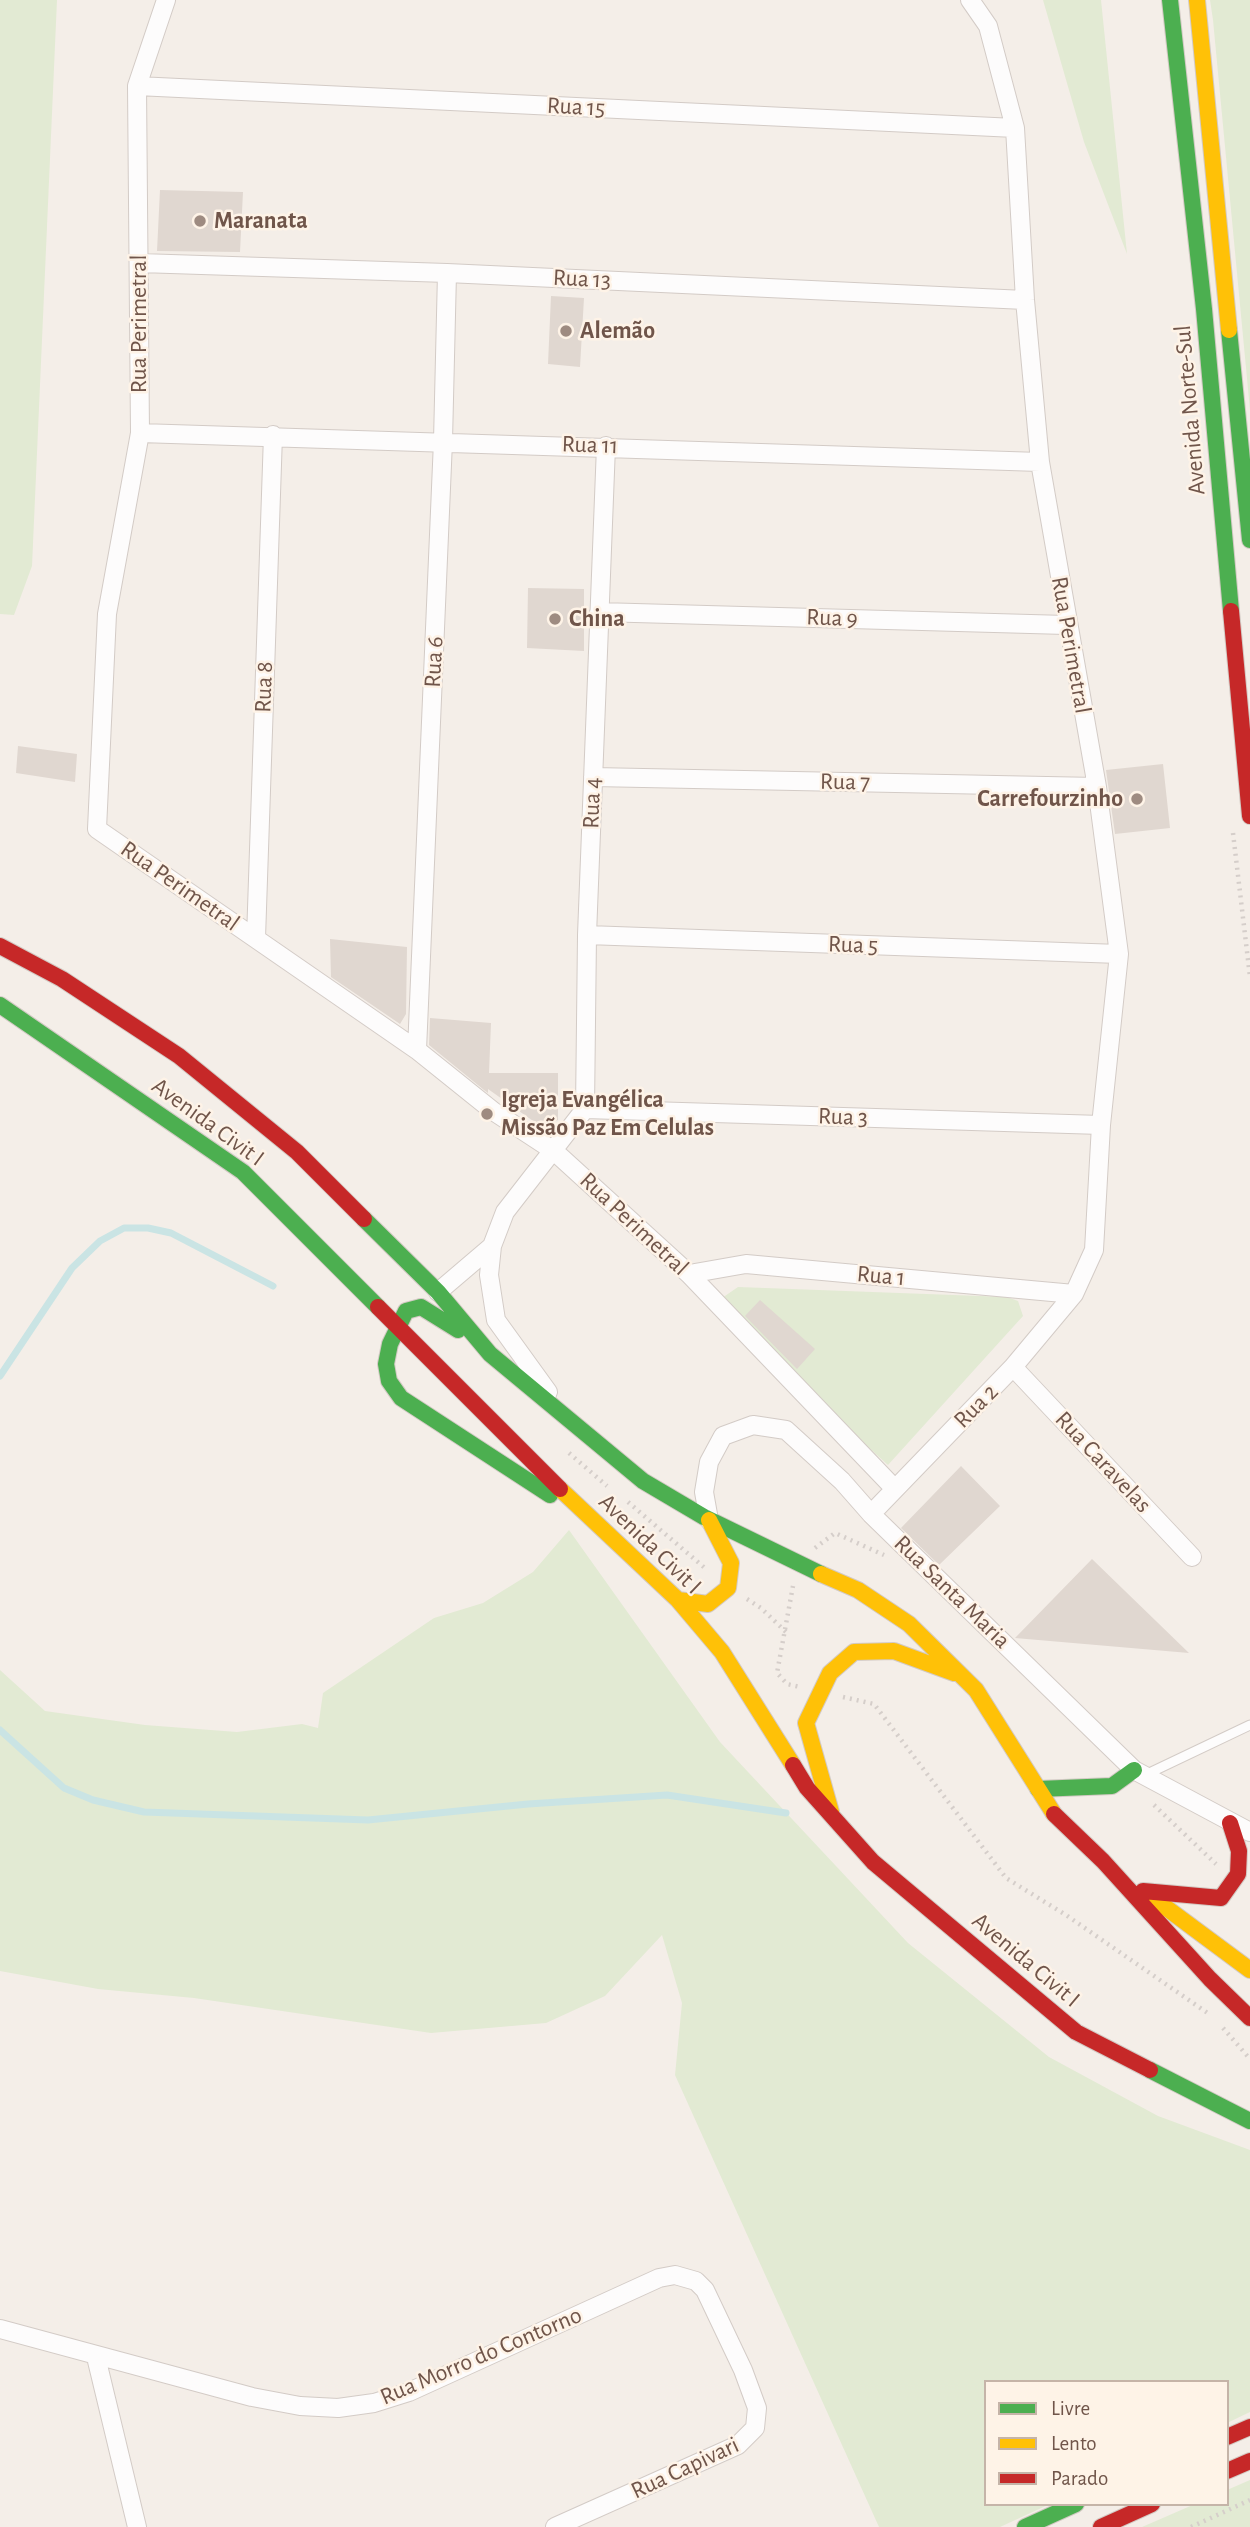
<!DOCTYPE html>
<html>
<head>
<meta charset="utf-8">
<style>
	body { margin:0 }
	#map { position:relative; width:1250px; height:2527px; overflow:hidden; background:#f4eee8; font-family:"Alegreya Sans",sans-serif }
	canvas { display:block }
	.legend { position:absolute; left:984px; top:2380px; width:245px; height:126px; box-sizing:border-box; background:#fef3e7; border:2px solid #c5b4a8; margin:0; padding:9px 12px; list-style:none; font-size:21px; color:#70554a }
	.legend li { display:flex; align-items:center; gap:14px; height:35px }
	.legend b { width:35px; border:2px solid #c5b4a8 }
</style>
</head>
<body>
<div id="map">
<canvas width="1250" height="2527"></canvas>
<ul class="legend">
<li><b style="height:9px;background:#4caf50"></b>Livre</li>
<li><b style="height:9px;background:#ffc107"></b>Lento</li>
<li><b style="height:9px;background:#c62828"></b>Parado</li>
</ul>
</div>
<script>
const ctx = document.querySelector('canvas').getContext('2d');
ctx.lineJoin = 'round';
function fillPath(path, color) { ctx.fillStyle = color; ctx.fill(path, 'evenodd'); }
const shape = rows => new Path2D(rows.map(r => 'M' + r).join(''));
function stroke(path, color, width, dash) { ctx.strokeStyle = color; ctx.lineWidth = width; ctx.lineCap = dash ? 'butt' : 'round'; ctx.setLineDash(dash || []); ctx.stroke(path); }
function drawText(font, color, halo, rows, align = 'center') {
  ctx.font = font + ' "Alegreya Sans",sans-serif'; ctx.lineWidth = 5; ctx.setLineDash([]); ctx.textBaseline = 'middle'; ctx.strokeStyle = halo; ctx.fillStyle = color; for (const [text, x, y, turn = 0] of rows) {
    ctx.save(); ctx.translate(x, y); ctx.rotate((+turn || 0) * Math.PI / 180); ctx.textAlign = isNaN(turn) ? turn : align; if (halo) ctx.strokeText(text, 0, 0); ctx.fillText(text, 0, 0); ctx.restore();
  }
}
const green = shape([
	[0,0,57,0,32,566,14,615,0,614],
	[1043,0,1101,0,1127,254,1084,142],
	[1210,0,1250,0,1250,410,1213,20],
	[738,1287,1007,1297,1018,1301,1023,1316,888,1465,724,1317,722,1298],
	[569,1530,720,1742,908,1943,1049,2057,1158,2116,1250,2150,1250,2412,1227,2423,1227,2382,986,2382,986,2504,1050,2504,1000,2527,879,2527,675,2075,682,2003,662,1935,605,1996,546,2023,431,2033,194,1998,98,1989,0,1971,0,1670,45,1711,145,1725,237,1732,302,1724,318,1728,323,1693,434,1618,483,1603,533,1572],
	[1250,2480,1250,2527,1142,2527,1195,2504,1227,2504,1227,2490]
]);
const stream = shape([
	[0,1376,72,1268,100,1241,124,1228,148,1228,171,1233,273,1286],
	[0,1730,64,1788,93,1800,144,1812,368,1820,528,1804,667,1795,786,1813]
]);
const building = shape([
	[160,190,243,192,240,252,157,251],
	[551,296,584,298,580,367,548,364],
	[528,588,584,589,584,651,527,648],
	[18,746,77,754,75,782,16,773],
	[1163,764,1170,828,1115,834,1106,770],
	[330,939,407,947,406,1014,400,1024,331,977],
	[430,1018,491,1023,489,1073,558,1073,558,1120,543,1128,488,1089,488,1093,484,1090,429,1045],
	[760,1300,815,1349,797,1369,745,1316],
	[961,1466,1000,1506,939,1565,901,1528],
	[1092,1559,1189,1653,1015,1638]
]);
const path = shape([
	[1233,833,1250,977],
	[569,1453,607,1486],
	[628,1502,706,1569],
	[815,1548,835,1533,884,1555],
	[793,1586,777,1673,787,1684,800,1687],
	[747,1599,761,1608,786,1632],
	[843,1697,874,1704,1006,1878,1066,1915,1209,2014],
	[1154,1805,1216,1864],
	[1223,2028,1250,2059],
	[1191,2527,1250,2500]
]);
const lane = shape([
	[1145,1775,1250,1725]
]);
const street = shape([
	[166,0,137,86,140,433,107,614,97,829,417,1050,493,1111,554,1151,689,1274,894,1488],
	[137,86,1015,128],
	[140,263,447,273,1025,300],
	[140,433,1040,462],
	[599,612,1066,625],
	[593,777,1097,787],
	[587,935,1119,954],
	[256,938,273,435],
	[417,1050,443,441,447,273],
	[585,1109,1101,1125],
	[689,1274,746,1264,1074,1294],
	[438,1292,492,1246],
	[1013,1367,1192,1557],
	[548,1392,496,1320,489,1275,492,1246,505,1212,585,1109,587,935,606,446],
	[871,1514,1013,1367,1074,1294,1094,1250,1101,1125,1119,954,1097,787,1040,462,1025,300,1015,128,988,26,970,0],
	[709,1520,704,1492,709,1462,723,1436,753,1425,786,1430,842,1481,871,1514,1134,1770,1250,1832],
	[0,2329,252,2397,300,2406,338,2408,374,2403,409,2392,659,2278,675,2275,696,2281,705,2290,743,2370,757,2408,755,2428,738,2445,555,2527],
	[96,2357,137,2527]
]);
const fast = shape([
	[1170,0,1204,309,1231,611],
	[1229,330,1250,540],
	[0,1005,243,1172,378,1307],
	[364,1219,438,1292,490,1354,643,1481,704,1517,821,1574],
	[458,1330,421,1307,406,1311,390,1344,386,1364,389,1381,401,1398,550,1495],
	[1038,1789,1112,1786,1134,1770],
	[1150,2070,1250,2121],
	[1025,2527,1076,2504]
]);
const slow = shape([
	[1197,0,1229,330],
	[560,1489,678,1600,722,1652,793,1765],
	[821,1574,858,1590,909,1624,976,1690,1054,1814],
	[678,1600,708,1604,728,1588,731,1563,709,1520],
	[831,1812,806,1723,830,1673,854,1652,894,1651,954,1673],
	[1153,1898,1250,1970]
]);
const jam = shape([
	[1231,611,1250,816],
	[0,946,62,979,179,1056,297,1152,364,1219],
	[378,1307,560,1489],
	[793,1765,807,1788,873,1862,1076,2032,1150,2070],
	[1054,1814,1103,1861,1210,1979,1250,2018],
	[1143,1891,1221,1898,1238,1874,1239,1851,1230,1823],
	[1227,2437,1250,2427],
	[1227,2471,1250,2461],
	[1101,2527,1152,2504]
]);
const markers = [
	[200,221,7,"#9e8b81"],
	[566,331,7,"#9e8b81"],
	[555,619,7,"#9e8b81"],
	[1137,799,7,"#9e8b81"],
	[487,1114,7,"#9e8b81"]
];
const streetNames = [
	["Rua 15",576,107,3],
	["Rua 13",582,279,3],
	["Rua Perimetral",139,324,-90],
	["Avenida Norte-Sul",1190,410,-95],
	["Rua 11",590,445,2],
	["Rua 9",832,618,2],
	["Rua Perimetral",1071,645,80],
	["Rua 6",434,662,-87],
	["Rua 8",264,687,-88],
	["Rua 7",845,782,1],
	["Rua 4",592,803,-88],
	["Rua Perimetral",180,886,35],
	["Rua 5",853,945,2],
	["Rua 3",843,1117,2],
	["Avenida Civit I",208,1122,36],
	["Rua Perimetral",634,1224,43],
	["Rua 1",881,1276,5],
	["Rua 2",976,1406,-45],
	["Rua Caravelas",1103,1462,47],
	["Avenida Civit I",650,1544,44],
	["Rua Santa Maria",952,1592,44],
	["Avenida Civit I",1026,1960,40],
	["Rua Morro do Contorno",481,2356,-23],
	["Rua Capivari",685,2468,-25]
];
const poiNames = [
	["Maranata",214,221],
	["Alemão",580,331],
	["China",569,619],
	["Carrefourzinho",1123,799,"right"],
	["Igreja Evangélica",501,1100],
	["Missão Paz Em Celulas",501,1128]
];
fillPath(green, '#e2ead3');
stroke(stream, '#cae4e4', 7);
fillPath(building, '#e0d7d0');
stroke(lane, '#d3cbc6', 11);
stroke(street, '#d3cbc6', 20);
stroke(fast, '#d3cac4', 18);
stroke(slow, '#d3cac4', 18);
stroke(jam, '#d3cac4', 18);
stroke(path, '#d5ceca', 4.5, [2, 5]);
stroke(lane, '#fdfcfc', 9);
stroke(street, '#fdfcfc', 18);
stroke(fast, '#4caf50', 16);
stroke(slow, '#ffc107', 16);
stroke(jam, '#c62828', 16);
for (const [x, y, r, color] of markers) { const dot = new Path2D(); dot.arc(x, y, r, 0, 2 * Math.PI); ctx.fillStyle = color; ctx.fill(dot); stroke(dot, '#fef3e7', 2.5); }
drawText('24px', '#70554a', '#fef3e7', streetNames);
drawText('bold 24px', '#70554a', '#fef3e7', poiNames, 'left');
</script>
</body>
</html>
